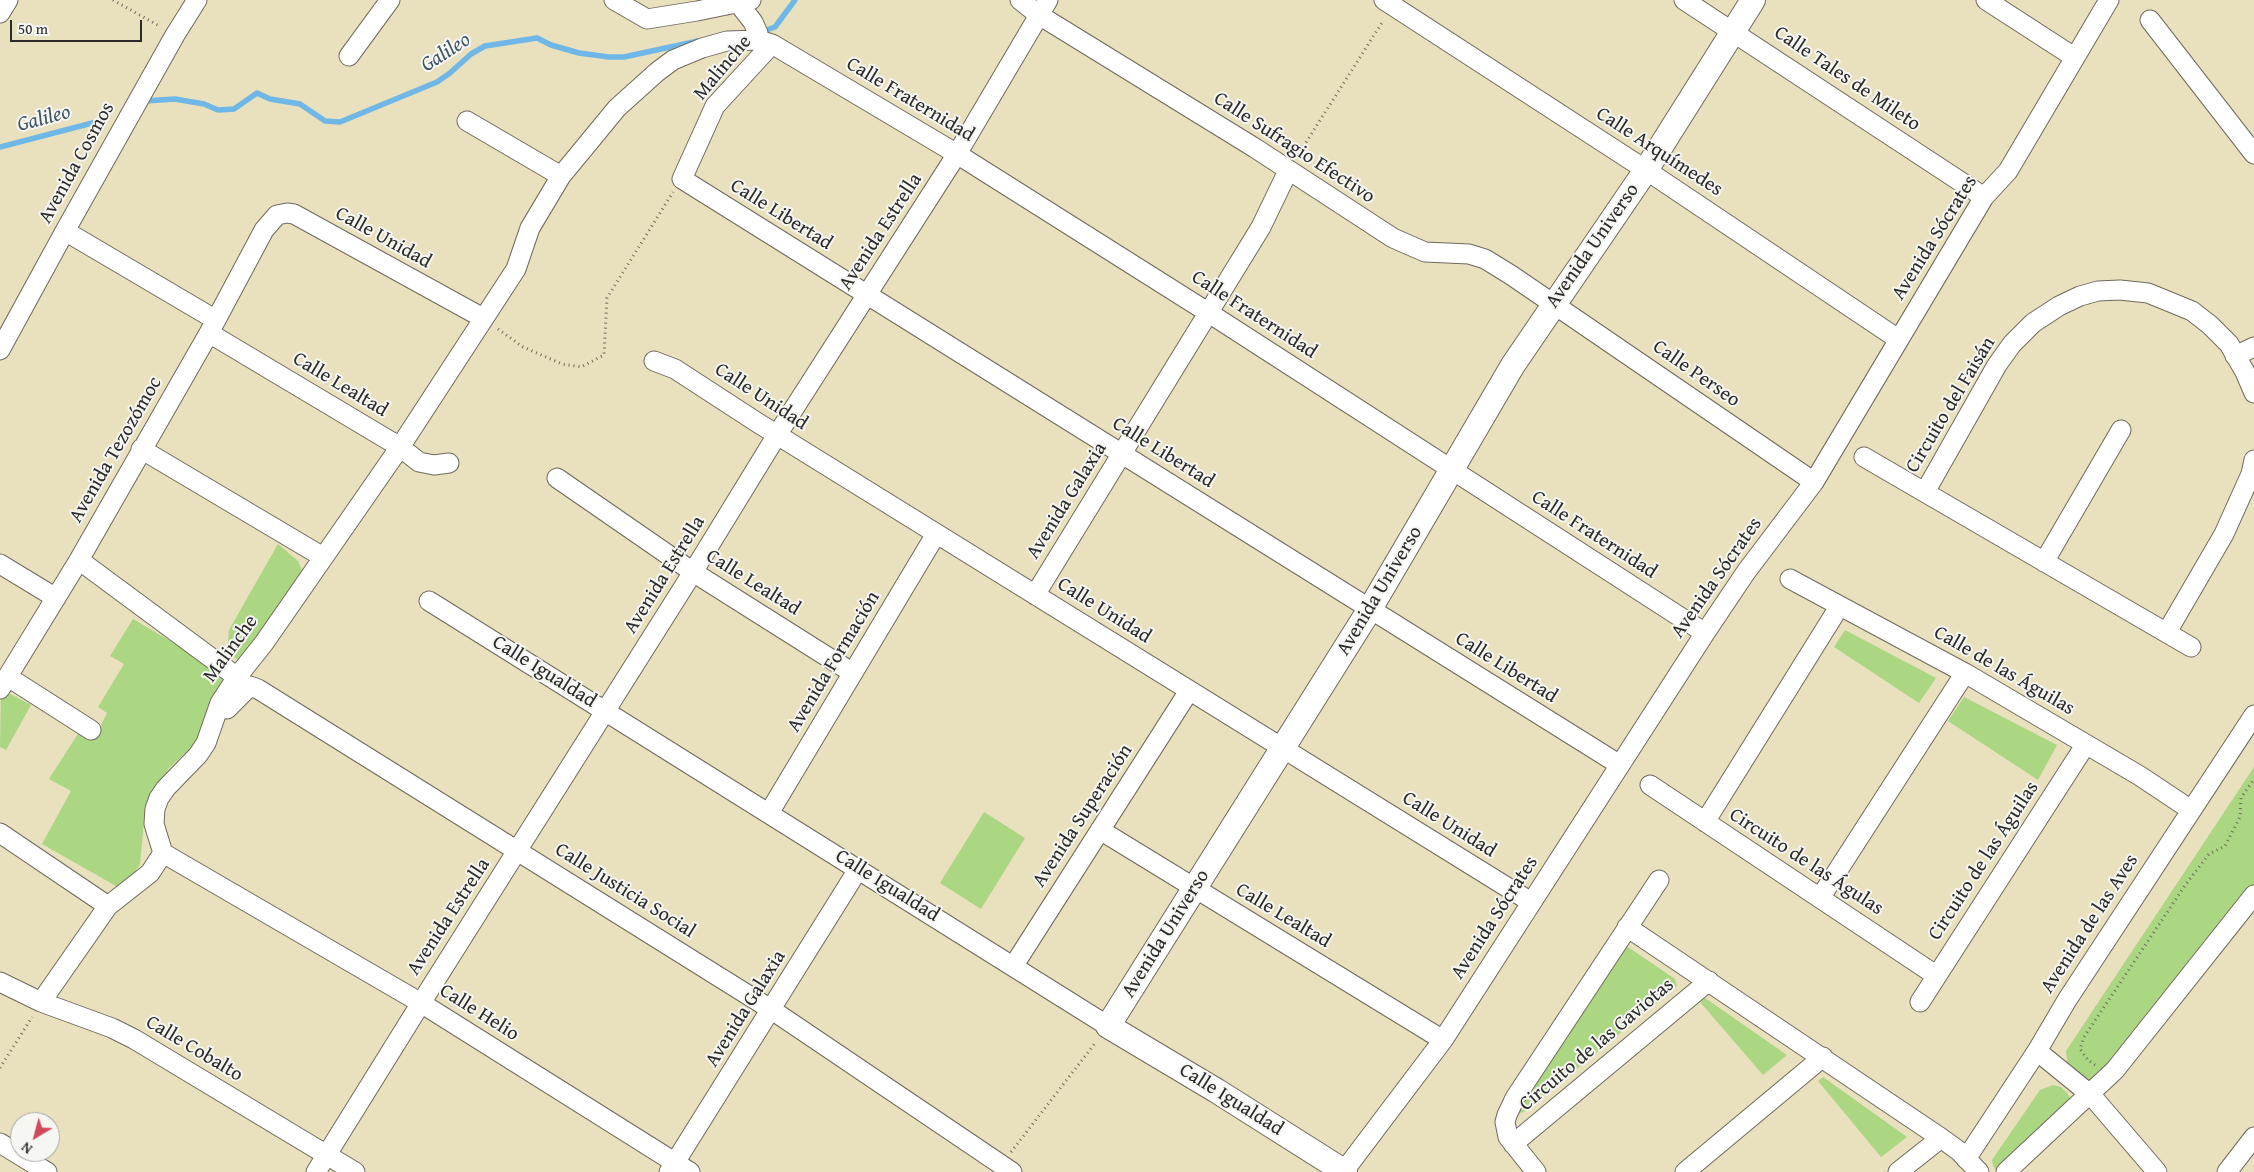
<!DOCTYPE html>
<html>
<head>
<meta charset="utf-8">
<style>
	body { margin:0 }
	#map { position:relative; width:2254px; height:1172px; overflow:hidden; background:#e9e0bd; font-family:"Gentium Book Plus",serif }
	canvas { display:block }
	.north { position:absolute; left:10px; top:1112px; width:50px; height:50px; box-sizing:border-box; background:#f6f6f2; border:1px solid #a5a5a2; border-radius:50%; rotate:217deg; font-size:14px; font-weight:700; line-height:20px; text-align:center; color:#2b2b2b }
	.north::after { content:''; display:block; margin:auto; width:18px; height:22px; background:#d1495b; clip-path:polygon(50% 0,100% 100%,50% 72%,0 100%) }
	.scale { position:absolute; left:10px; top:20px; width:132px; height:22px; box-sizing:border-box; border:2px solid #2b2b2b; border-top:0; padding-left:6px; font-size:15px; line-height:18px; white-space:nowrap; color:#2b2b2b; -webkit-text-stroke:4px #f6f6f2; paint-order:stroke }
</style>
</head>
<body>
<div id="map">
<canvas width="2254" height="1172"></canvas>
<div class="north">N</div>
<div class="scale">50 m</div>
</div>
<script>
const ctx = document.querySelector('canvas').getContext('2d');
ctx.lineJoin = 'round';
function fillPath(path, color) { ctx.fillStyle = color; ctx.fill(path, 'evenodd'); }
const shape = rows => new Path2D(rows.map(r => 'M' + r).join(''));
function stroke(path, color, width, dash) { ctx.strokeStyle = color; ctx.lineWidth = width; ctx.lineCap = dash ? 'butt' : 'round'; ctx.setLineDash(dash || []); ctx.stroke(path); }
function drawText(font, color, halo, rows, align = 'center') {
  ctx.font = font + ' "Gentium Book Plus",serif'; ctx.lineWidth = 4; ctx.setLineDash([]); ctx.textBaseline = 'middle'; ctx.strokeStyle = halo; ctx.fillStyle = color; for (const [text, x, y, turn = 0] of rows) {
    ctx.save(); ctx.translate(x, y); ctx.rotate((+turn || 0) * Math.PI / 180); ctx.textAlign = isNaN(turn) ? turn : align; if (halo) ctx.strokeText(text, 0, 0); ctx.fillText(text, 0, 0); ctx.restore();
  }
}
const green = shape([
	[278,544,298,561,304,575,243,663,227,653,229,630],
	[133,619,230,676,198,741,169,768,157,786,145,811,140,864,123,890,42,844,71,791,49,779,81,729,96,735,107,713,98,707,124,664,110,656],
	[1845,630,1936,678,1919,703,1834,647],
	[1,689,31,705,6,750,0,747],
	[1964,697,2057,745,2038,780,1948,721],
	[2254,767,2254,898,2101,1084,2082,1080,2068,1068,2066,1051],
	[984,812,1025,838,981,909,940,883],
	[1625,945,1675,979,1677,986,1526,1111,1518,1114,1519,1107],
	[1705,998,1787,1055,1763,1075,1700,1002],
	[1823,1077,1907,1137,1881,1157,1818,1081],
	[2053,1085,2061,1087,2068,1094,2072,1103,2003,1169,1996,1170,1993,1166,1992,1160,2040,1090]
]);
const stream = shape([
	[761,32,775,27,795,0],
	[145,101,175,99,204,104,218,110,234,109,257,93,270,99,300,104,325,121,340,122,437,82,450,73,471,54,485,46,537,38,551,45,579,53,609,57,624,57,698,41],
	[0,147,96,122]
]);
const path = shape([
	[113,0,161,27],
	[1298,155,1383,21],
	[498,329,523,347,562,364,581,367,604,355,607,298,673,192],
	[2095,1065,2088,1060,2080,1049,2084,1037,2186,884,2209,854,2225,846,2240,817,2241,798,2254,779],
	[0,1068,32,1017],
	[1011,1152,1096,1042]
]);
const minor = shape([
	[614,0,647,19,697,11,751,0],
	[1020,0,1039,15,1255,148,1393,238,1425,252,1469,254,1485,259,1511,275,1814,482],
	[1384,0,1646,170,1898,339],
	[1684,0,1984,197],
	[1986,0,2074,57],
	[739,4,753,22,758,33,759,40],
	[0,13,8,0],
	[2150,20,2254,154],
	[772,44,715,106,682,179,1620,765],
	[349,56,390,0],
	[467,121,561,176],
	[65,231,216,320],
	[209,333,400,447,419,462,434,465,449,463],
	[0,350,65,231,175,35,197,0],
	[2235,356,2254,347],
	[654,361,675,369,758,423,1531,902],
	[141,449,323,557],
	[1864,457,2191,647],
	[557,478,693,572,853,673],
	[1925,492,1997,365,2012,344,2033,323,2059,306,2080,296,2098,291,2120,290,2148,293,2192,311,2210,325,2229,344,2245,372,2254,393],
	[79,560,237,677],
	[2044,562,2121,430],
	[0,564,56,598],
	[1790,579,1965,673,2140,776,2191,810],
	[1035,595,1261,227,1288,171],
	[429,601,1108,1026],
	[2167,632,2224,534,2251,474,2254,460],
	[8,677,91,730],
	[0,689,79,560,209,333,264,230,277,215,287,213,294,214,483,318],
	[227,709,250,686,258,689,772,1010,1012,1172],
	[1650,785,1937,976],
	[769,813,936,534],
	[1705,822,1839,607],
	[1100,830,1443,1040],
	[0,833,108,906],
	[163,853,154,824,155,809,159,798,166,788,198,755,206,743,220,703,237,677,264,643,400,447,516,269,530,228,561,176,617,108,657,72,673,60,702,48,727,41,759,40,772,44,957,154,1209,313,1705,633],
	[163,853,421,1003,690,1172],
	[1820,898,1965,673],
	[1627,927,1941,1138,1959,1151,1979,1172],
	[1014,965,1189,691],
	[0,982,41,1002,112,1028,134,1039,355,1172],
	[41,1002,108,906,150,873,163,853],
	[1920,1002,2086,744],
	[2037,1051,2091,1095,2157,1172],
	[0,1143,47,1172],
	[1513,1144,1709,981],
	[1966,1159,2037,1051,2067,1000,2254,715],
	[1344,1171,1443,1040,1705,633,1746,572,1814,482,1984,197,2008,171,2109,0],
	[316,1172,421,1003,693,572,777,435,957,154,1048,0],
	[669,1172,859,868],
	[1536,1172,1508,1137,1505,1122,1507,1115,1515,1098,1659,880],
	[1685,1172,1823,1057],
	[1898,1172,1941,1138],
	[2006,1172,2115,1070,2254,895],
	[2227,1172,2254,1137]
]);
const tertiary = shape([
	[1345,1172,1217,1091,1108,1026,1370,609,1513,365,1646,170,1753,0]
]);
const streetNames = [
	["Malinche",723,68,-50],
	["Calle Tales de Mileto",1847,79,34],
	["Calle Fraternidad",910,100,31],
	["Calle Sufragio Efectivo",1294,148,33],
	["Calle Arquímedes",1659,152,33],
	["Avenida Cosmos",77,163,-61],
	["Calle Libertad",781,215,32],
	["Avenida Estrella",881,232,-57],
	["Calle Unidad",383,238,29],
	["Avenida Sócrates",1935,238,-58],
	["Avenida Universo",1593,246,-55],
	["Calle Fraternidad",1254,315,33],
	["Calle Perseo",1696,374,35],
	["Calle Lealtad",340,385,31],
	["Calle Unidad",761,397,33],
	["Circuito del Faisán",1951,405,-59],
	["Avenida Tezozómoc",116,450,-60],
	["Calle Libertad",1163,453,32],
	["Avenida Galaxia",1067,501,-58],
	["Calle Fraternidad",1594,535,33],
	["Avenida Estrella",665,575,-58],
	["Avenida Sócrates",1717,578,-55],
	["Calle Lealtad",753,583,32],
	["Avenida Universo",1380,591,-59],
	["Calle Unidad",1104,611,32],
	["Malinche",231,649,-54],
	["Avenida Formación",834,662,-59],
	["Calle Libertad",1506,668,32],
	["Calle de las Águilas",2004,671,30],
	["Calle Igualdad",544,672,32],
	["Avenida Superación",1083,816,-57],
	["Calle Unidad",1449,825,32],
	["Circuito de las Águilas",1984,861,-57],
	["Circuito de las Águlas",1806,862,33],
	["Calle Igualdad",887,886,32],
	["Calle Justicia Social",625,891,32],
	["Calle Lealtad",1283,916,31],
	["Avenida Estrella",449,917,-57],
	["Avenida Sócrates",1495,918,-57],
	["Avenida de las Aves",2090,924,-57],
	["Avenida Universo",1166,934,-58],
	["Avenida Galaxia",746,1009,-58],
	["Calle Helio",479,1013,32],
	["Circuito de las Gaviotas",1597,1045,-40],
	["Calle Cobalto",194,1049,31],
	["Calle Igualdad",1231,1100,32]
];
const waterNames = [
	["Galileo",446,53,-33],
	["Galileo",44,119,-15]
];
fillPath(green, '#abd682');
stroke(stream, '#6fb7e7', 5.5);
stroke(minor, '#6e6a5e', 21);
stroke(tertiary, '#6e6a5e', 26);
stroke(path, '#6e6a5e', 3, [1, 4]);
stroke(minor, '#fff', 19);
stroke(tertiary, '#fff', 24);
drawText('20px', '#2b2b2b', '#f6f6f2', streetNames);
drawText('italic 21px', '#3f5563', '#f6f6f2', waterNames);
</script>
</body>
</html>
